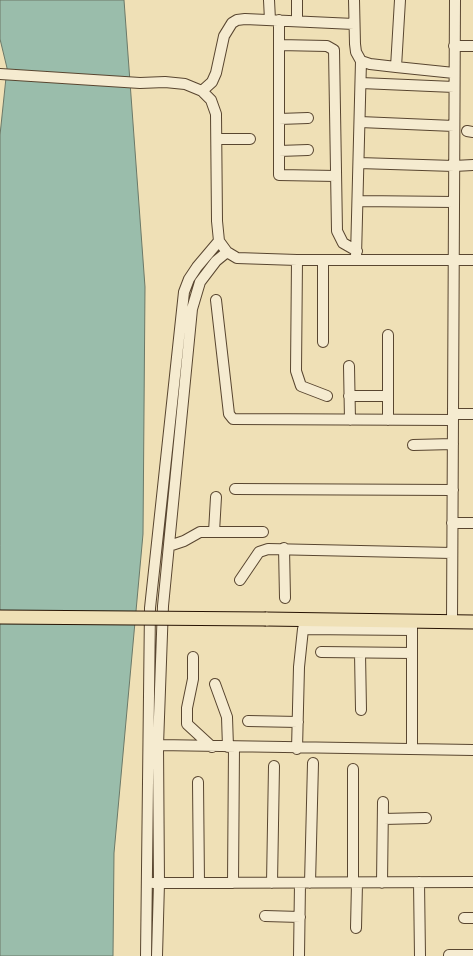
<!DOCTYPE html>
<html>
<head>
<meta charset="utf-8">
<style>
	body { margin:0 }
	canvas { display:block; background:#efe0b6 }
</style>
</head>
<body>
<canvas width="473" height="956"></canvas>
<script>
const ctx = document.querySelector('canvas').getContext('2d');
ctx.lineJoin = 'round';
function fillPath(path, color) { ctx.fillStyle = color; ctx.fill(path, 'evenodd'); }
const shape = rows => new Path2D(rows.map(r => 'M' + r).join(''));
function stroke(path, color, width, dash) { ctx.strokeStyle = color; ctx.lineWidth = width; ctx.lineCap = dash ? 'butt' : 'round'; ctx.setLineDash(dash || []); ctx.stroke(path); }
const water = shape([
	[0,0,124,0,145,287,143,534,114,853,113,956,0,956,0,135,7,68,0,39,0,0]
]);
const minor = shape([
	[269,0,270,20],
	[354,0,355,44,356,52,361,61,370,64,396,67,454,73],
	[279,20,279,175,336,176],
	[297,21,297,0],
	[279,45,327,46,334,50,337,231,343,243,357,251],
	[454,46,473,46],
	[396,67,400,0],
	[0,74,140,83,165,82,185,84,202,91,211,100,216,114,217,221,219,241,227,252,237,258,297,260,473,260],
	[361,83,454,87],
	[202,91,212,82,216,73,224,36,232,23,237,20,245,19,354,24],
	[279,119,308,118],
	[360,122,454,126],
	[467,131,473,132],
	[217,139,250,139],
	[279,151,308,150],
	[359,163,454,166,473,165],
	[358,201,454,202],
	[356,256,361,61],
	[297,260,296,371,301,386,327,396],
	[323,260,323,342],
	[216,300,229,414,233,419,453,420],
	[388,335,388,420],
	[349,366,350,420],
	[349,396,388,396],
	[453,414,473,414],
	[413,445,453,444],
	[235,489,453,490],
	[452,523,473,523],
	[214,532,216,497],
	[169,546,184,541,200,532,263,532],
	[284,548,285,598],
	[240,580,259,552,268,549,452,553],
	[452,622,455,0],
	[412,624,412,749],
	[321,652,412,653],
	[360,653,361,710],
	[193,657,193,679,187,708,187,724,212,747],
	[215,684,227,717,228,747],
	[248,721,298,722],
	[158,745,473,750],
	[297,749,299,667,303,629,412,630],
	[353,769,353,883],
	[198,782,199,883],
	[383,819,426,818],
	[419,882,420,956],
	[153,883,473,882],
	[233,883,234,747],
	[272,883,274,766],
	[310,883,313,763],
	[382,883,383,802],
	[265,916,300,917],
	[464,918,473,918],
	[356,928,357,883],
	[449,955,473,955],
	[146,956,150,608,184,292,189,279,197,267,219,241],
	[157,956,159,883,158,745,163,606,192,309,200,282,216,261,227,252],
	[299,956,300,883]
]);
const major = shape([
	[266,619,473,622]
]);
const majorBridge = shape([
	[0,617,266,619]
]);
fillPath(water, '#9abdab');
stroke(water, '#6c7968', 1);
stroke(minor, '#594630', 12);
stroke(major, '#271303', 15);
stroke(minor, '#f5ebd0', 10);
stroke(major, '#efe0b6', 13);
stroke(majorBridge, '#271303', 15, []);
stroke(majorBridge, '#efe0b6', 13);
</script>
</body>
</html>
